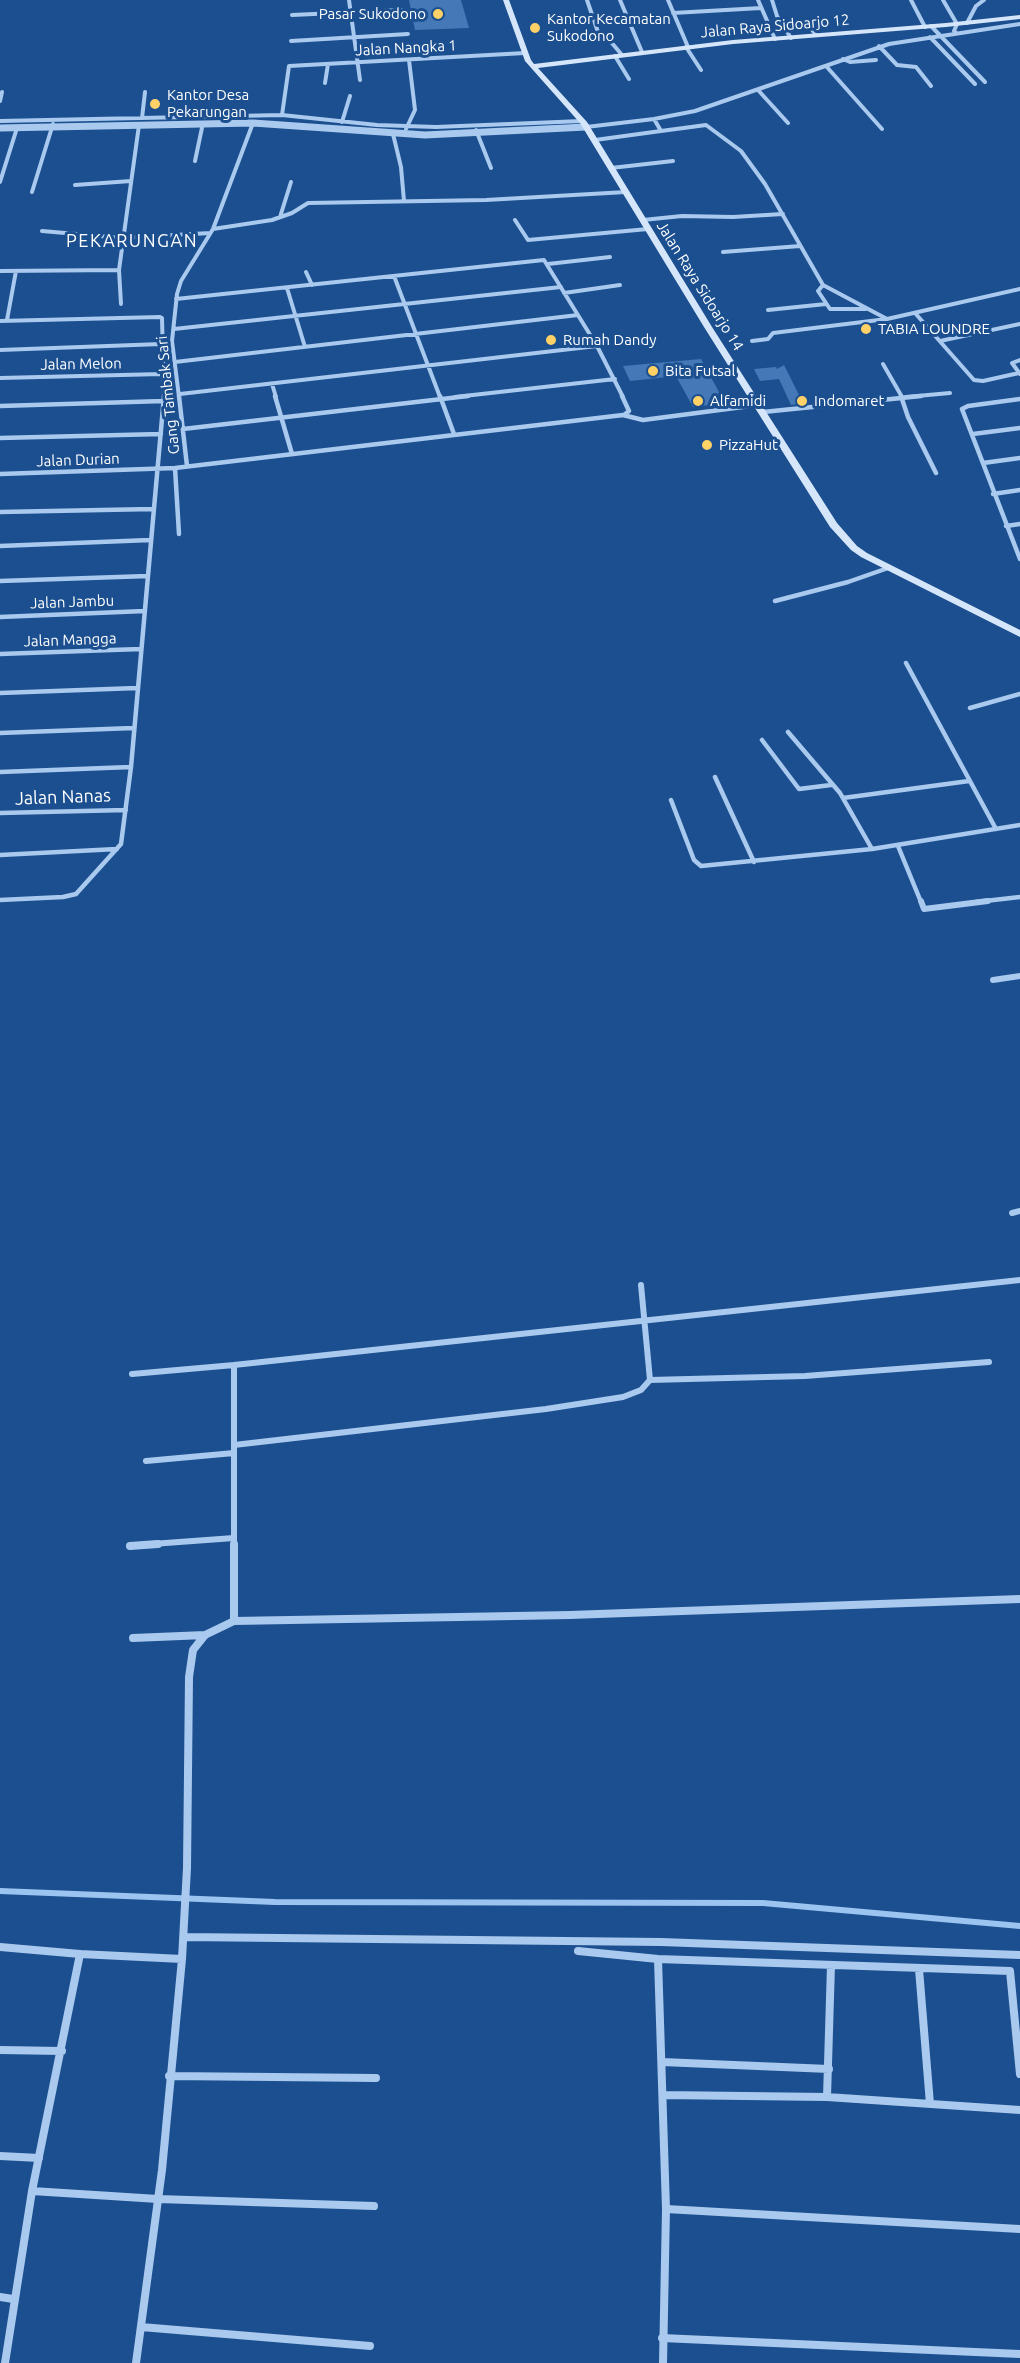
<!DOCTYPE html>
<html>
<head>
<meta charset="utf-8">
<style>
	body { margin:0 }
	canvas { display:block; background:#1b4f8f }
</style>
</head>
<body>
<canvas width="1020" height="2363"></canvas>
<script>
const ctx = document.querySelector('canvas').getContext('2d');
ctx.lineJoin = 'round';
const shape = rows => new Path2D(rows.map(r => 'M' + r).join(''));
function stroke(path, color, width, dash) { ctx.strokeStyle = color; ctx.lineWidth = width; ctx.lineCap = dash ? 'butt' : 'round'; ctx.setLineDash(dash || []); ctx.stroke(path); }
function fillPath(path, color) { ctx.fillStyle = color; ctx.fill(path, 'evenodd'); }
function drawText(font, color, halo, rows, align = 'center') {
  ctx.font = font + ' Ubuntu,sans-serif'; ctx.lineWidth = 6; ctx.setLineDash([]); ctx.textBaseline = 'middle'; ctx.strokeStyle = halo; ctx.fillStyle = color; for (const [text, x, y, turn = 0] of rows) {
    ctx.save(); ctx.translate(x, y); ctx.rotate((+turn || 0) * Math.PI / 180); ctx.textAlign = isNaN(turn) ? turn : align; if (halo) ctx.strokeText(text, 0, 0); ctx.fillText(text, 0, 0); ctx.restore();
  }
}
const stream = shape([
	[0,1891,275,1902,763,1903,1020,1926]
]);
const building = shape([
	[409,0,461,0,469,28,415,30],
	[701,359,725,403,693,407,676,376,630,381,623,366],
	[784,365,803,403,791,405,779,379,760,381,754,369,776,367,777,369]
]);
const minorFar3 = shape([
	[349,0,360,80],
	[587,0,599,35,611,42,622,55],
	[620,0,642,52],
	[668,0,688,47],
	[758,0,775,39],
	[772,0,777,16,791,38],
	[911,0,925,27],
	[943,0,957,24,954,31,956,33],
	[673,13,761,8],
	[292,15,402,10],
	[967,23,976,6,984,0],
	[784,24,807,23,816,35],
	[931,26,985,82],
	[930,37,975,84],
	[291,41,408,34],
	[879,46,897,65,916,67,931,86],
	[686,47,701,70],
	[615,56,629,79],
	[843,59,850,62,876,60],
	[826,66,882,129],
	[325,83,328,64],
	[758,90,788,123],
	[0,101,2,92],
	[282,115,289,66,525,53],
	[142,118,145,92],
	[654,119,661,131,706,125,741,151,765,184,823,285,887,319,1020,289],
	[0,121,282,115,377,125,436,127,582,121],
	[342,122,350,96],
	[586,127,654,119,695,111,889,44,1020,24],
	[406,129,415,110,409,60],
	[476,130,491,168],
	[393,134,401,167,404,201],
	[595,140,661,131],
	[195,161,203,123],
	[611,168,673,161],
	[0,182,17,128],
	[75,185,131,181],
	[32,192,53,124],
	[280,217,291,182],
	[515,220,528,240,648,229],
	[643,220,682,216,733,217,783,214],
	[213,229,272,220,292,213,308,203,486,200,626,192],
	[42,231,123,238,210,233],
	[723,252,800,246],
	[548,264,610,257],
	[0,271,119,270],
	[306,272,312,285],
	[394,276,440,397],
	[823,285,818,291,830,309,866,309],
	[287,288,305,347],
	[564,293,620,285],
	[176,299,544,260,597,346,623,397],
	[121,304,119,270,139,125],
	[768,310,826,304],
	[915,313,974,380,983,381,1019,373],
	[7,320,16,271],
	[0,321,160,317,162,318,164,397],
	[174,329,561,287],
	[752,341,768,339,773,333,887,319],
	[940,341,1020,324],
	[0,350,161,344],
	[1020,360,1012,363,1020,374],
	[175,362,578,315],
	[883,364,902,397],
	[0,378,162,374],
	[272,384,276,397],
	[180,394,597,346],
	[179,397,172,341,177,294,181,281,213,229,253,123],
	[455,397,615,379],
	[906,397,950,393]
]);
const minorFar2 = shape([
	[179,396,187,466],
	[275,396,292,454],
	[440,396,454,434],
	[622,396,629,411,624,415],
	[901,396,908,417,936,473],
	[1020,399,968,406,962,409,1020,559],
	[0,406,164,401],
	[763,412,921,396],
	[183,429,468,396],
	[973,434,1020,428],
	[0,438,161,434],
	[983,463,1020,458],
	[175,468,179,534],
	[0,474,175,468,623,415,643,420,758,405],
	[993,494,1020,490],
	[0,512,153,509],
	[1006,526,1020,524],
	[0,546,150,540],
	[0,581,148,576],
	[775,601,848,582,888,568],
	[0,617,145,611],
	[0,654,140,649],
	[906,663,996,829],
	[0,693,137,688],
	[970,708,1020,694],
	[788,732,840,793,872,849],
	[0,733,133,728],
	[762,740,799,789,831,785],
	[0,772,131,767],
	[715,777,754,862],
	[843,798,969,781],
	[671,800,694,860,701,866,872,849,1020,825],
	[0,813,126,810],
	[898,846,921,902],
	[0,855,117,849],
	[0,900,63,897,76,894,121,844,131,767,164,396],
	[976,902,1020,897]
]);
const minorFar1 = shape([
	[921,901,924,909,988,901],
	[993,980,1020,976],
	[1012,1213,1020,1211],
	[132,1374,234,1365],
	[650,1380,805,1376,989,1362],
	[234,1445,546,1409,623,1397,641,1390,650,1380,641,1285],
	[146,1461,234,1453],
	[138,1545,234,1538],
	[234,1545,234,1365,1020,1280]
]);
const minor = shape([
	[130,1546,158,1544],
	[234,1621,570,1615,1020,1599],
	[133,1638,205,1635],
	[184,1937,661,1942,1020,1955],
	[0,1947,80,1954],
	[578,1951,658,1959,1010,1971,1020,2074],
	[658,1959,666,2209,663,2363],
	[919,1969,930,2104],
	[0,2050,62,2051],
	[662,2062,829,2069],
	[169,2076,376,2078],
	[663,2095,827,2097,1020,2110],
	[827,2097,831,1965],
	[0,2156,39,2158],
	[32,2191,158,2199,374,2206],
	[666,2209,1020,2229],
	[0,2297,13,2299],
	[141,2327,370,2346],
	[662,2338,1020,2354],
	[5,2363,32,2191,80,1954,182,1959,187,1868,189,1677,193,1650,205,1635,234,1621,234,1544],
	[136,2363,162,2170,182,1959]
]);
const tertiary = shape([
	[0,128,253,123,425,135,586,127]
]);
const secondary = shape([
	[503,0,509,0,531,60,534,64,733,40,946,23,1020,15,1020,19,946,27,733,44,538,68,587,122,712,327,837,523,857,546,867,553,1020,630,1020,637,861,557,851,550,830,527,704,327,580,123,525,61,503,0]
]);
const markers = [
	[438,14,6,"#ffd166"],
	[535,28,6,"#ffd166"],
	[155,104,6,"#ffd166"],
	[866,329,6,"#ffd166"],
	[551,340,6,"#ffd166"],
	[653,371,6,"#ffd166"],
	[698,401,6,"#ffd166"],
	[802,401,6,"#ffd166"],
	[707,445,6,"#ffd166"]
];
const farPoinames = [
	["Pasar Sukodono",426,14,"right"],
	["Kantor Kecamatan",547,19],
	["Sukodono",547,36],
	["Kantor Desa",167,95],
	["Pekarungan",167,112],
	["TABIA LOUNDRE",878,329],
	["Rumah Dandy",563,340],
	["Bita Futsal",665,371],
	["Alfamidi",710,401],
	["Indomaret",814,401],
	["PizzaHut",719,445]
];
const farStreetnames = [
	["Jalan Raya Sidoarjo 12",775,26,-5],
	["Jalan Nangka 1",406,48,-3],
	["Jalan Raya Sidoarjo 14",700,286,58],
	["Jalan Melon",81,364,-1],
	["Gang Tambak Sari",168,395,-96],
	["Jalan Durian",78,460,-2],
	["Jalan Jambu",72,602,-2],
	["Jalan Mangga",70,640,-2]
];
const farQuarternames = [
	["PEKARUNGAN",132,241]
];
const streetNames = [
	["Jalan Nanas",63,797,-2]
];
stroke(stream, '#9cc4f0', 6);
fillPath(building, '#4478b7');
stroke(minorFar3, '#a9c9ee', 4);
stroke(minorFar2, '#a9c9ee', 4.5);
stroke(minorFar1, '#a9c9ee', 6);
stroke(minor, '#a9c9ee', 8);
stroke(tertiary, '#a9c9ee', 7);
fillPath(secondary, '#d6e6fa');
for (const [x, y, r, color] of markers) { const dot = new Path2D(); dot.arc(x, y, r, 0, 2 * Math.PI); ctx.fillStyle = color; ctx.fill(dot); stroke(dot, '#1b4f8f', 2); }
drawText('15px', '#fff', '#1b4f8f', farPoinames, 'left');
drawText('15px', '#fff', '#1b4f8f', farStreetnames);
ctx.letterSpacing = '1.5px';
drawText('18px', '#fff', '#1b4f8f', farQuarternames);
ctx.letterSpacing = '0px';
drawText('18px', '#fff', '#1b4f8f', streetNames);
</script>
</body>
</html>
